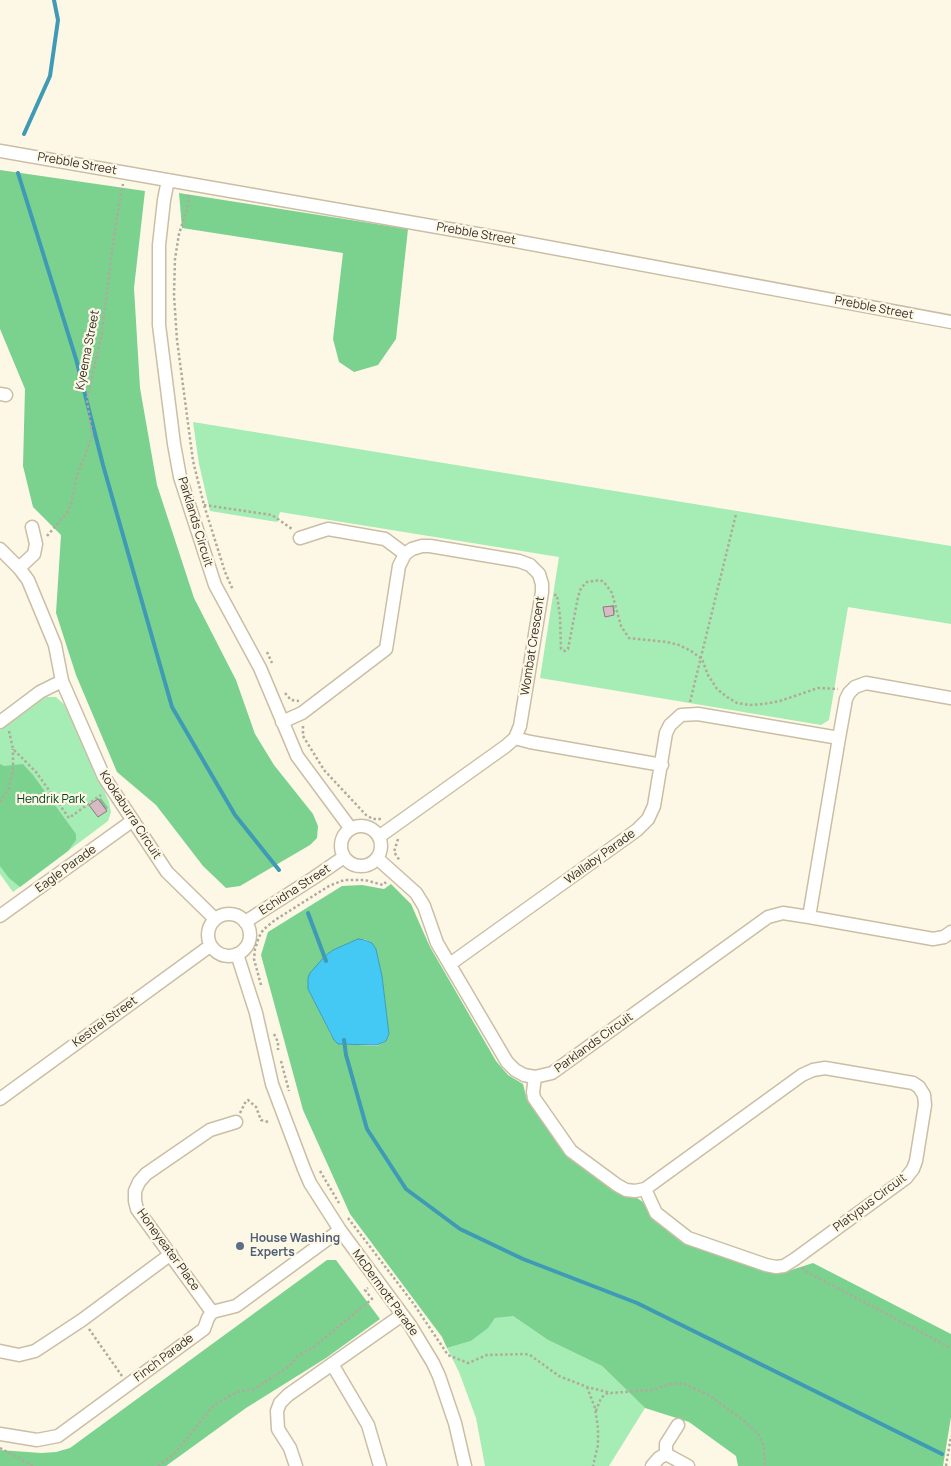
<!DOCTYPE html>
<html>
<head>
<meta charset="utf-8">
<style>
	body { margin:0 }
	canvas { display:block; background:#fdf7e6 }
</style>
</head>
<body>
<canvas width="951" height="1466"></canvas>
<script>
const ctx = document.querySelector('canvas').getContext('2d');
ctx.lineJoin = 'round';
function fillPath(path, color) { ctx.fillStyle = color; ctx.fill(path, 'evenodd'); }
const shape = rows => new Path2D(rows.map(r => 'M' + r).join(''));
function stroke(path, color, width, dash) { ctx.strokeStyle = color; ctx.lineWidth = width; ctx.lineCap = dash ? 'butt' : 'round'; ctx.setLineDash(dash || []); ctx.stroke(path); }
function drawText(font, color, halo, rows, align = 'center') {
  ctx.font = font + ' Manrope,sans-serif'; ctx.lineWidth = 4.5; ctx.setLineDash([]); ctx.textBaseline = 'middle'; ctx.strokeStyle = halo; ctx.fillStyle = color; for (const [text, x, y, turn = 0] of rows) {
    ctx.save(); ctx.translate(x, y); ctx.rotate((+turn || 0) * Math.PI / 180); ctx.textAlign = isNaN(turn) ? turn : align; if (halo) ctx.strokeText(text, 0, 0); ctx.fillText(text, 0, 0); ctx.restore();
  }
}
const green = shape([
	[193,422,951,546,951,624,848,607,829,720,821,725,540,678,559,557,280,512,277,522,210,511,199,464],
	[47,697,56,697,68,708,109,802,111,812,108,821,13,892,0,874,0,730,38,701],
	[506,1316,513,1316,548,1340,602,1366,645,1408,609,1466,485,1466,476,1418,459,1372,447,1348,471,1341,487,1328,495,1318]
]);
const forest = shape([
	[0,170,145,191,134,288,140,388,157,485,194,598,236,680,255,734,274,765,313,814,318,826,317,838,310,845,240,886,226,888,203,866,156,805,117,772,76,675,56,613,61,535,33,507,23,466,25,389,0,329],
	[179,193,408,229,396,339,378,365,354,372,339,362,333,339,343,253,182,228],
	[0,764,4,766,23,764,33,775,76,834,76,840,68,851,20,887,9,878,0,866],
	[391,884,411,904,430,947,496,1061,508,1075,523,1084,527,1100,567,1156,618,1193,637,1198,643,1202,653,1219,691,1245,777,1273,785,1272,813,1263,951,1334,951,1417,943,1466,738,1466,736,1456,689,1422,645,1408,602,1366,548,1340,513,1316,495,1318,488,1328,471,1341,447,1348,442,1337,350,1214,303,1110,261,955,268,932,342,886,362,885,384,889],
	[358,939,365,939,372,943,376,949,382,976,389,1034,386,1041,377,1046,338,1044,331,1035,308,989,308,978,325,956,333,950],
	[327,1260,336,1260,380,1319,326,1358,246,1408,166,1466,0,1466,0,1450,41,1453,56,1452,70,1448]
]);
const water = shape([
	[358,939,365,940,372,943,376,949,382,976,389,1034,386,1041,377,1045,338,1044,334,1040,308,989,308,978,310,973,325,956,333,950,358,939]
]);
const shadow = shape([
	[614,605,615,612,614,614,604,608],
	[101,798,108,808,98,816,92,804]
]);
const stream = shape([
	[24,134,50,76,58,20,54,0],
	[18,173,76,359,103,465,172,707,235,815,279,870],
	[308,913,326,961],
	[344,1040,346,1055,367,1129,406,1189,460,1229,523,1259,637,1303,942,1454]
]);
const building = shape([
	[613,606,614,615,605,617,603,607,613,606],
	[98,799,107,811,98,817,89,805,98,799]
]);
const path = shape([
	[188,195,189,203,179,234,175,259,174,295,177,340,193,461,204,505,225,572,233,590],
	[204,505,272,515,292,529],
	[47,536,66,514,71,504,77,476,92,436,87,400,101,338,114,235,123,184],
	[554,595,557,595,560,616,561,649,565,651,568,649,578,597,581,588,587,582,600,580,604,582,612,593,621,626,629,638,667,642,679,645,691,651,702,659,708,675,717,689,727,697,737,703,750,705,764,704,780,701,818,688,838,689],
	[267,652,272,663],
	[285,693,291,700,299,701],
	[690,702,736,514],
	[303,726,303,736,324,770,366,815,373,819,383,819],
	[9,731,13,749,36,772,69,818,101,795],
	[0,802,9,788,13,769,13,749],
	[398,839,394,852,400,861],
	[261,985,254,959,255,949,259,937,263,930,275,920,329,886,344,880,365,880,383,885,386,882],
	[274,1034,278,1042,278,1050],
	[281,1061,289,1091],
	[240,1113,246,1101,248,1100,256,1107,261,1120,268,1122],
	[320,1171,339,1203],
	[348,1218,413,1303,448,1355,468,1363,487,1355,525,1354,530,1355,559,1376,587,1387,611,1393,652,1390,670,1384,682,1383,709,1395,744,1421,758,1434,764,1446,765,1466],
	[802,1268,807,1272,951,1348],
	[89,1329,122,1376],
	[587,1387,595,1408,598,1428,598,1445,593,1466],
	[596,1411,601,1398,609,1392],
	[0,1448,33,1466],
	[158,1466,175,1453,214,1405,237,1392,254,1389,288,1367,298,1356,314,1347,372,1299,365,1290,368,1288],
	[946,1466,951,1436]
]);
const minor = shape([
	[0,151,483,235,951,322],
	[168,180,164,200,159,245,159,325,174,444,180,477,215,585,260,668,297,756,351,829],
	[0,394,6,395],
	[300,538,328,529,385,539,405,554],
	[0,549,19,568,28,580,55,645,62,681,104,777,167,872,215,919],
	[19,568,34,554,36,544,32,527],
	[0,722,40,692,62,681],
	[282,722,302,713,386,649,399,566,405,554,412,549,422,546,430,546,519,561,530,565,539,574,542,584,542,592,520,726,515,738,506,746,380,836],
	[515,738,530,742,662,765],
	'341 846a20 20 0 1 1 40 0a20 20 0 1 1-40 0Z',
	[378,859,416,893,424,906,437,943,507,1062,515,1070,524,1075,535,1077,552,1073,768,917,783,913,809,917,933,939,944,937,951,932],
	'208 935a21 21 0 1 1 42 0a21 21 0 1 1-42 0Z',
	[0,916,132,821],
	[809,917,839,738,846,699,849,693,855,687,866,683,951,698],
	[245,922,315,877,344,857],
	[237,954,256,1013,272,1084,304,1169,310,1183,340,1230,410,1325,433,1363,439,1376,455,1423,465,1466],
	[450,964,637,830,648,819,654,806,666,733,670,725,681,715,698,714,839,738],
	[535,1077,533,1092,534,1098,571,1151,617,1185,626,1190,635,1191,645,1189,656,1213,688,1238,766,1265,776,1267,784,1266,795,1259,906,1178,913,1169,916,1161,925,1105,924,1095,919,1087,913,1083,825,1068,813,1070,802,1075,645,1189],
	[0,1099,210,946],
	[212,1312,137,1209,135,1201,135,1191,139,1182,146,1174,210,1130,236,1122],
	[0,1351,19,1355,35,1351,82,1320,171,1254],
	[332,1364,368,1425,380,1466],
	[678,1425,666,1444,666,1454,688,1466],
	[0,1434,37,1440,58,1436,204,1329,208,1318,212,1312,236,1306,340,1230],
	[296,1466,290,1448,278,1429,277,1411,280,1403,288,1395,402,1315],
	[652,1466,659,1458,666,1454]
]);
const markers = [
	[240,1246,5,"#5c6f8a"]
];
const streetNames = [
	["Prebble Street",77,164,10],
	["Prebble Street",476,234,10],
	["Prebble Street",874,308,11],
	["Kyeema Street",88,350,-79],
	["Parklands Circuit",195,522,73],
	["Wombat Crescent",533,646,-81],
	["Kookaburra Circuit",130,815,57],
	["Wallaby Parade",600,857,-36],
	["Eagle Parade",66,869,-36],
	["Echidna Street",295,890,-33],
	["Kestrel Street",105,1022,-36],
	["Parklands Circuit",594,1043,-36],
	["Platypus Circuit",870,1203,-37],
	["Honeyeater Place",168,1250,54],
	["McDermott Parade",385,1293,54],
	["Finch Parade",164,1358,-37]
];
const parkNames = [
	["Hendrik Park",51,800]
];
const serviceNames = [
	["House Washing",250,1239],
	["Experts",250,1253]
];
fillPath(green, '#a5edb4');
fillPath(forest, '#7bd28f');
fillPath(water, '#44c8f4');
stroke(water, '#3f9ab5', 1);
fillPath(shadow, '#0003');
stroke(stream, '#3f9ab5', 4);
fillPath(building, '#d8bac5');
stroke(building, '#917580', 1);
stroke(minor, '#cabfa5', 15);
stroke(path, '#afaa9b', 2.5, [2.5, 2.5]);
stroke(minor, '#fff', 12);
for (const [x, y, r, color] of markers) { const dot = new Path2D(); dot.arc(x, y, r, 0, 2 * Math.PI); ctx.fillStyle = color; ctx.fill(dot); stroke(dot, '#fdf7e6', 2); }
drawText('12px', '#322e23', '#fdf7e6', streetNames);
drawText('12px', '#00461c', '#fdf7e6', parkNames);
drawText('bold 12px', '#4e5e75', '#fdf7e6', serviceNames, 'left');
</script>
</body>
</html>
